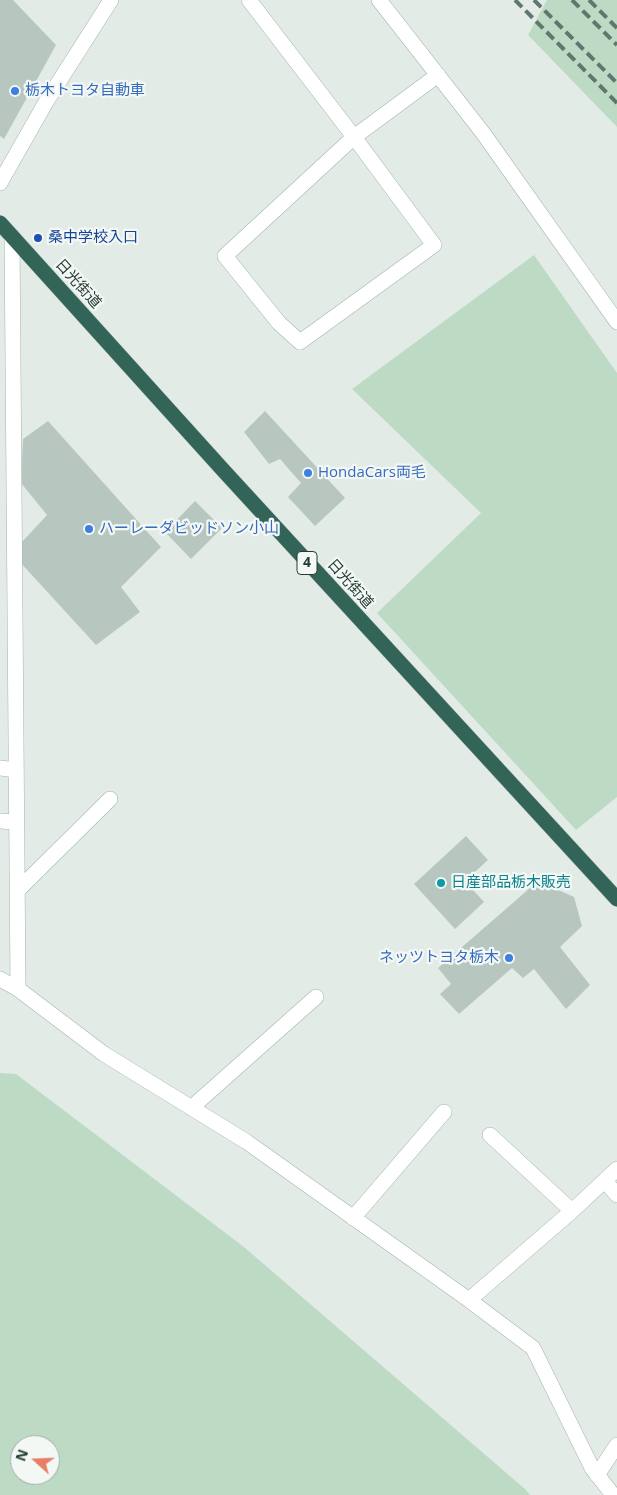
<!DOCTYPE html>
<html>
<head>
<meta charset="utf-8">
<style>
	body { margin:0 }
	#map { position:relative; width:617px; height:1495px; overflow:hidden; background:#e3ebe7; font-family:"Open Sans",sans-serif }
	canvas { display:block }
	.north { position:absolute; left:10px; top:1435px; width:50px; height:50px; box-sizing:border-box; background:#f3f8f5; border:1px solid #a0aca8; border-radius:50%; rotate:290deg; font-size:14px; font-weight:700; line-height:20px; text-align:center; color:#243b34 }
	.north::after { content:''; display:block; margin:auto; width:18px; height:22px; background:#e77e65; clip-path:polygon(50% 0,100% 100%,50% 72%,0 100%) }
</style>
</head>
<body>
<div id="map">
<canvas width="617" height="1495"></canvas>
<div class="north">N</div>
</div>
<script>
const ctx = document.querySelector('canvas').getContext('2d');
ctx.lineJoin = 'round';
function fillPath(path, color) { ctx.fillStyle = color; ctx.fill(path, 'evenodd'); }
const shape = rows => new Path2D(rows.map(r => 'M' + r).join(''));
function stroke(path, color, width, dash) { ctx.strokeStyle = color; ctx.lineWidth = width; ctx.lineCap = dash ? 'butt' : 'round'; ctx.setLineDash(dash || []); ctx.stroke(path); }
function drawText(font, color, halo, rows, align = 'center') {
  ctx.font = font + ' "Open Sans","Noto Sans JP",sans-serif'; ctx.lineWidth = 4.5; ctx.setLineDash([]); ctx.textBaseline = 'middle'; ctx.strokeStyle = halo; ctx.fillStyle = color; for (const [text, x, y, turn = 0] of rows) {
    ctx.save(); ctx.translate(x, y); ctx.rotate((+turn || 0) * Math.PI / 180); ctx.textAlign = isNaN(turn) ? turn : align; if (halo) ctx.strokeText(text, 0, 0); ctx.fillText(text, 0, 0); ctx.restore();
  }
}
const green = shape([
	[547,0,617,0,617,127,528,35],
	[534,255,617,373,617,797,576,830,377,613,481,513,352,389],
	[0,1073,16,1074,244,1247,525,1489,530,1495,0,1495],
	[20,1445,50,1445,50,1475,20,1475]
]);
const building = shape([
	[0,0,13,0,56,45,4,139,0,136],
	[265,411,345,498,315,526,288,497,301,483,280,459,269,464,244,432],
	[48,421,161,547,121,587,140,612,96,645,19,561,21,543,47,515,21,483,23,439],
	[195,501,222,528,191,559,165,532],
	[466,836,488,860,465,881,484,902,455,929,414,884],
	[538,881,574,897,582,926,560,947,590,985,566,1009,534,969,523,978,512,968,459,1014,440,994,451,984,438,968]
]);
const minor = shape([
	[249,0,354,137,434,245,300,342,279,323,225,256,354,137,438,75],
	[379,0,483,133,617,322],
	[0,183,46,102,111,0],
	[12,236,18,989],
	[0,768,16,770],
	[0,821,16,822],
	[17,891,110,799],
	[0,979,18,989,104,1054,247,1142,469,1300,533,1348,592,1468,613,1495],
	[191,1108,316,997],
	[490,1135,572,1211,617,1169],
	[605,1181,617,1195],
	[353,1218,444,1112],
	[469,1300,572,1211],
	[597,1475,617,1445]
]);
const highway = shape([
	[0,223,223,470,617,899]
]);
const rail = shape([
	[515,0,617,103],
	[534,0,617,83],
	[572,0,617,45],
	[589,0,617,28]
]);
const markers = [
	[15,91,5,"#3f7fe0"],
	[38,238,5,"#1a4fb4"],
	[308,473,5,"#3f7fe0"],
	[89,529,5,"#3f7fe0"],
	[441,883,5,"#0f9aa8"],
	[509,958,5,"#3f7fe0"]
];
const shields = [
	[307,563,20]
];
const shieldNames = [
	["4",307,563]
];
const shopNames = [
	["栃木トヨタ自動車",25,91],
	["HondaCars両毛",318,473],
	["ハーレーダビッドソン小山",99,529],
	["ネッツトヨタ栃木",499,958,"right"]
];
const transitNames = [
	["桑中学校入口",48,238]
];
const streetNames = [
	["日光街道",78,284,48],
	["日光街道",350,584,48]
];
const cultureNames = [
	["日産部品栃木販売",451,883]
];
fillPath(green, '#bddbc4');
fillPath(building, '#b8c6c0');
stroke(minor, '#a6b3ae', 16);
stroke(highway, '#c2c8c6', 16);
stroke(minor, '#fff', 15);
stroke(highway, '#326558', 15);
stroke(rail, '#5e776f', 4, [10, 5]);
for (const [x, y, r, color] of markers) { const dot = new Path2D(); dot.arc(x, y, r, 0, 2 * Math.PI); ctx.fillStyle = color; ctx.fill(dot); stroke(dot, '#f3f8f5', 2); }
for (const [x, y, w] of shields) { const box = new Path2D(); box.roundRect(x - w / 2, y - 11.5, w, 23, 4); ctx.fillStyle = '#f3f8f5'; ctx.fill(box); stroke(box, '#243b34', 1); }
drawText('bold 14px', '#243b34', null, shieldNames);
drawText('15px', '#366cbe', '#f3f8f5', shopNames, 'left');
drawText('15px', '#164399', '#f3f8f5', transitNames, 'left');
drawText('15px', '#243b34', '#f3f8f5', streetNames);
drawText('15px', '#0d838f', '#f3f8f5', cultureNames, 'left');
</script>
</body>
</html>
